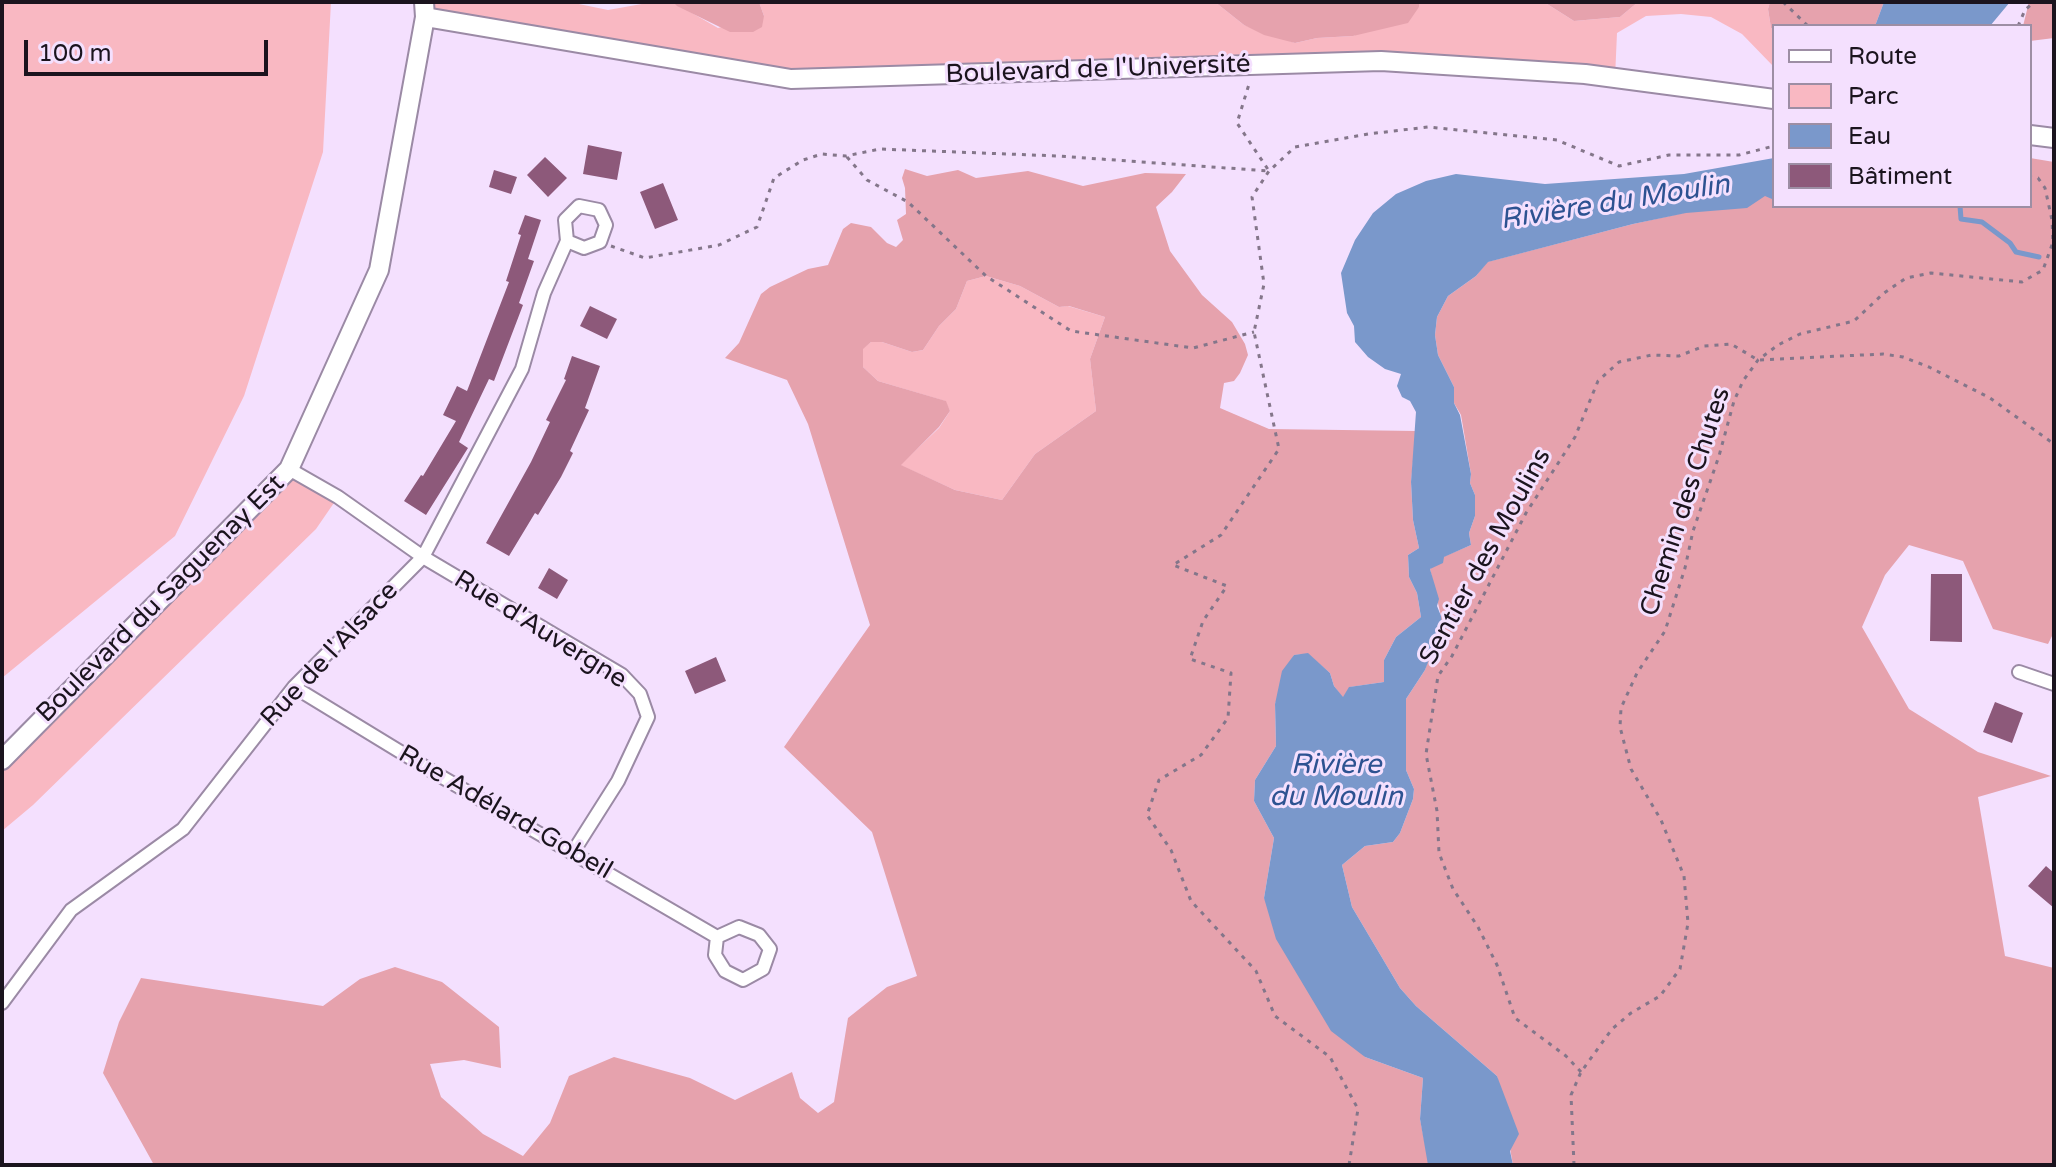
<!DOCTYPE html>
<html>
<head>
<meta charset="utf-8">
<style>
	body { margin:0 }
	#map { position:relative; width:2056px; height:1167px; overflow:hidden; background:#f4e0fe; font-family:"Varela Round",sans-serif }
	canvas { display:block }
	.frame { position:absolute; inset:0; border:4px solid #1b141e; pointer-events:none }
	.legend { position:absolute; left:1772px; top:24px; width:260px; height:184px; box-sizing:border-box; background:#f4e0fe; border:2px solid #9d8ea4; margin:0; padding:10px 14px; list-style:none; font-size:24px; color:#1b141e }
	.legend li { display:flex; align-items:center; gap:16px; height:40px }
	.legend b { width:40px; border:2px solid #9d8ea4 }
	.scale { position:absolute; left:24px; top:40px; width:244px; height:36px; box-sizing:border-box; border:4px solid #1b141e; border-top:0; padding-left:10px; font-size:24px; line-height:28px; white-space:nowrap; color:#1b141e; -webkit-text-stroke:6px #f4e0fe; paint-order:stroke }
</style>
</head>
<body>
<div id="map">
<canvas width="2056" height="1167"></canvas>
<div class="frame"></div>
<ul class="legend">
<li><b style="height:10px;background:#fff"></b>Route</li>
<li><b style="height:22px;background:#f9b8c2"></b>Parc</li>
<li><b style="height:22px;background:#7a98cb"></b>Eau</li>
<li><b style="height:22px;background:#8d597a"></b>Bâtiment</li>
</ul>
<div class="scale">100 m</div>
</div>
<script>
const ctx = document.querySelector('canvas').getContext('2d');
ctx.lineJoin = 'round';
function fillPath(path, color) { ctx.fillStyle = color; ctx.fill(path, 'evenodd'); }
const shape = rows => new Path2D(rows.map(r => 'M' + r).join(''));
function stroke(path, color, width, dash) { ctx.strokeStyle = color; ctx.lineWidth = width; ctx.lineCap = dash ? 'butt' : 'round'; ctx.setLineDash(dash || []); ctx.stroke(path); }
function drawText(font, color, halo, rows, align = 'center') {
  ctx.font = font + ' "Varela Round",sans-serif'; ctx.lineWidth = 6; ctx.setLineDash([]); ctx.textBaseline = 'middle'; ctx.strokeStyle = halo; ctx.fillStyle = color; for (const [text, x, y, turn = 0] of rows) {
    ctx.save(); ctx.translate(x, y); ctx.rotate((+turn || 0) * Math.PI / 180); ctx.textAlign = isNaN(turn) ? turn : align; if (halo) ctx.strokeText(text, 0, 0); ctx.fillText(text, 0, 0); ctx.restore();
  }
}
const green = shape([
	[2,2,331,2,323,152,244,396,175,536,2,678],
	[424,2,569,2,608,10,653,2,673,2,718,28,764,16,759,2,1215,2,1244,25,1295,43,1317,38,1353,36,1419,7,1419,2,1544,2,1574,21,1620,17,1638,2,1770,2,1768,9,1771,28,1774,30,1774,67,1742,34,1711,17,1681,14,1646,16,1617,33,1615,78,1381,61,791,79,425,17],
	[986,276,1020,286,1059,307,1068,306,1105,317,1090,359,1096,411,1035,454,1002,500,955,490,900,465,939,428,950,411,945,401,878,381,863,367,863,348,871,342,882,342,912,352,923,350,939,326,956,309,967,281],
	[289,469,338,497,316,529,33,805,2,831,2,760]
]);
const forest = shape([
	[673,2,759,2,764,16,762,27,753,32,730,32,677,6],
	[1215,2,1419,2,1419,7,1408,23,1353,36,1317,38,1295,43,1264,35,1244,25],
	[1544,2,1638,2,1620,17,1574,21],
	[1770,2,1884,2,1875,26,1774,26,1774,30,1771,28,1768,9],
	[2029,2,2054,2,2054,38,2030,41,2030,26,2023,26],
	[2030,158,2054,162,2054,632,2048,644,1993,629,1963,561,1909,545,1885,575,1862,627,1909,709,1978,752,2051,776,1978,797,2005,956,2054,968,2054,1165,1513,1165,1497,1076,1416,1006,1400,988,1352,907,1342,865,1365,846,1393,842,1400,833,1413,799,1414,789,1406,770,1406,699,1425,670,1441,616,1430,569,1443,557,1471,545,1469,533,1475,516,1475,495,1470,483,1471,474,1461,415,1454,403,1454,387,1438,355,1435,335,1437,317,1448,296,1476,276,1487,262,1633,224,1765,195,1774,200,1774,206,2030,206],
	[905,169,927,176,958,170,976,178,1028,171,1083,186,1145,173,1186,174,1172,192,1156,207,1170,251,1202,295,1232,322,1245,344,1248,355,1240,373,1234,381,1224,383,1220,408,1269,429,1416,431,1411,482,1413,520,1419,548,1408,555,1409,577,1417,593,1421,617,1396,637,1384,660,1384,682,1350,687,1343,698,1334,686,1330,673,1308,654,1294,655,1275,704,1276,746,1255,780,1254,801,1274,838,1264,898,1365,1057,1423,1078,1420,1119,1429,1164,154,1165,103,1073,119,1022,141,978,323,1006,360,979,395,967,442,982,499,1027,501,1068,464,1060,430,1064,441,1097,483,1134,523,1156,550,1123,569,1076,614,1057,690,1078,735,1100,792,1072,800,1098,818,1113,834,1102,848,1018,887,987,917,976,872,832,784,747,870,625,808,424,787,380,725,358,739,343,761,294,770,287,808,269,828,265,843,229,851,223,871,227,887,243,896,247,903,240,897,220,906,214,905,188,902,178],
	[986,276,1020,286,1059,307,1069,306,1105,317,1090,359,1096,411,1035,454,1002,500,955,490,901,465,939,427,950,411,946,401,878,381,863,367,863,349,871,342,882,342,912,352,923,350,939,326,956,309,967,281]
]);
const water = shape([
	[1884,2,2010,2,1990,26,1875,26],
	[1774,158,1774,200,1765,196,1747,208,1686,213,1633,224,1488,262,1476,276,1448,296,1437,317,1435,335,1438,355,1454,387,1454,403,1460,415,1471,474,1470,483,1475,495,1475,516,1469,533,1471,545,1444,557,1443,563,1430,569,1439,599,1437,606,1441,616,1442,626,1425,670,1406,699,1406,770,1414,789,1413,799,1400,833,1393,842,1365,846,1342,865,1352,907,1400,988,1416,1006,1497,1076,1519,1134,1510,1151,1513,1165,1428,1165,1420,1119,1423,1078,1365,1057,1331,1031,1276,939,1264,898,1274,838,1254,801,1255,780,1276,746,1275,704,1282,671,1294,655,1308,653,1330,673,1334,686,1343,697,1349,687,1384,682,1384,660,1396,637,1421,617,1417,593,1409,577,1408,555,1419,548,1413,520,1411,482,1416,412,1410,401,1402,397,1397,386,1401,374,1385,369,1368,357,1355,342,1354,326,1347,313,1341,273,1355,240,1373,213,1396,194,1426,181,1456,174,1545,184,1684,174]
]);
const stream = shape([
	[1960,206,1961,219,1982,222,2010,243,2016,252,2039,257]
]);
const building = shape([
	[588,145,622,152,617,180,583,174],
	[545,157,567,178,548,197,527,175],
	[494,170,517,177,511,194,489,187],
	[663,183,678,220,655,229,640,192],
	[525,215,541,220,528,259,534,261,519,303,523,305,494,381,489,379,459,442,468,448,426,515,404,501,421,475,423,476,456,421,443,415,457,386,467,391,509,282,506,281,521,235,518,234],
	[590,306,617,319,607,339,580,326],
	[572,356,600,366,585,408,589,410,570,451,573,453,561,477,538,515,535,513,509,556,486,543,531,462,550,422,546,420,566,380,564,379],
	[549,568,568,580,557,599,538,588],
	[1931,574,1962,574,1962,642,1930,641],
	[716,657,726,681,695,694,685,671],
	[1995,702,2023,713,2012,743,1983,732],
	[2046,866,2054,873,2054,908,2028,886]
]);
const path = shape([
	[1783,2,1808,26],
	[2018,26,2025,10,2034,2],
	[847,157,867,180,908,202,986,276,1071,331,1193,348,1254,332],
	[611,246,645,258,719,245,757,227,774,178,803,160,822,154,846,156,880,149,1058,156,1269,171,1237,123,1250,81],
	[1581,1072,1566,1056,1515,1018,1497,965,1478,927,1453,889,1439,853,1437,811,1426,754,1438,676,1452,656,1526,513,1575,437,1598,381,1619,362,1652,355,1679,356,1704,346,1731,344,1758,360,1883,354,1903,357,1929,367,1990,398,2054,444],
	[1349,1165,1358,1109,1330,1057,1275,1016,1256,971,1191,901,1171,850,1147,815,1159,780,1201,755,1228,718,1231,673,1190,659,1203,621,1227,586,1173,565,1221,535,1279,449,1254,332,1264,284,1252,197,1269,171,1295,147,1368,134,1428,127,1557,140,1619,166,1669,155,1739,155,1774,146],
	[1574,1165,1571,1095,1581,1072,1612,1029,1631,1013,1660,996,1680,969,1688,923,1684,876,1661,820,1631,769,1620,727,1621,708,1637,673,1665,631,1685,568,1693,531,1719,456,1734,401,1743,381,1758,360,1778,345,1800,334,1854,321,1884,293,1906,278,1931,273,2022,282,2043,270,2053,242,2052,220,2045,188,2038,178,2030,177]
]);
const minor = shape([
	[289,469,338,497,423,557,622,675,640,694,648,717,618,781,573,852],
	[2019,672,2054,684],
	[294,687,435,773,717,937],
	[739,927,759,935,770,949,763,969,743,980,725,971,715,955,717,937,739,927],
	[2,1003,71,910,183,829,294,687,423,557,522,369,544,293,567,241,565,220,579,206,599,210,606,225,600,242,584,248,567,241]
]);
const secondary = shape([
	[425,17,791,79,1381,61,1585,74,1774,99],
	[2030,135,2054,138],
	[2,760,289,469,379,270,425,17,424,2]
]);
const streetNames = [
	["Boulevard de l'Université",1098,70,-2],
	["Chemin des Chutes",1686,502,-72],
	["Sentier des Moulins",1486,557,-61],
	["Boulevard du Saguenay Est",161,599,-45],
	["Rue d'Auvergne",540,630,32],
	["Rue de l'Alsace",330,655,-47],
	["Rue Adélard-Gobeil",505,813,30]
];
const waterNames = [
	["Rivière du Moulin",1615,203,-9],
	["Rivière",1336,766],
	["du Moulin",1336,798]
];
fillPath(green, '#f9b8c2');
fillPath(forest, '#e6a2ad');
fillPath(water, '#7a98cb');
stroke(stream, '#7a98cb', 5);
fillPath(building, '#8d597a');
stroke(minor, '#9b8aa5', 16);
stroke(secondary, '#9b8aa5', 22);
stroke(path, '#84768a', 3, [4, 6]);
stroke(minor, '#fff', 12);
stroke(secondary, '#fff', 18);
drawText('26px', '#1b141e', '#f4e0fe', streetNames);
drawText('italic 28px', '#2d5291', '#f4e0fe', waterNames);
</script>
</body>
</html>
